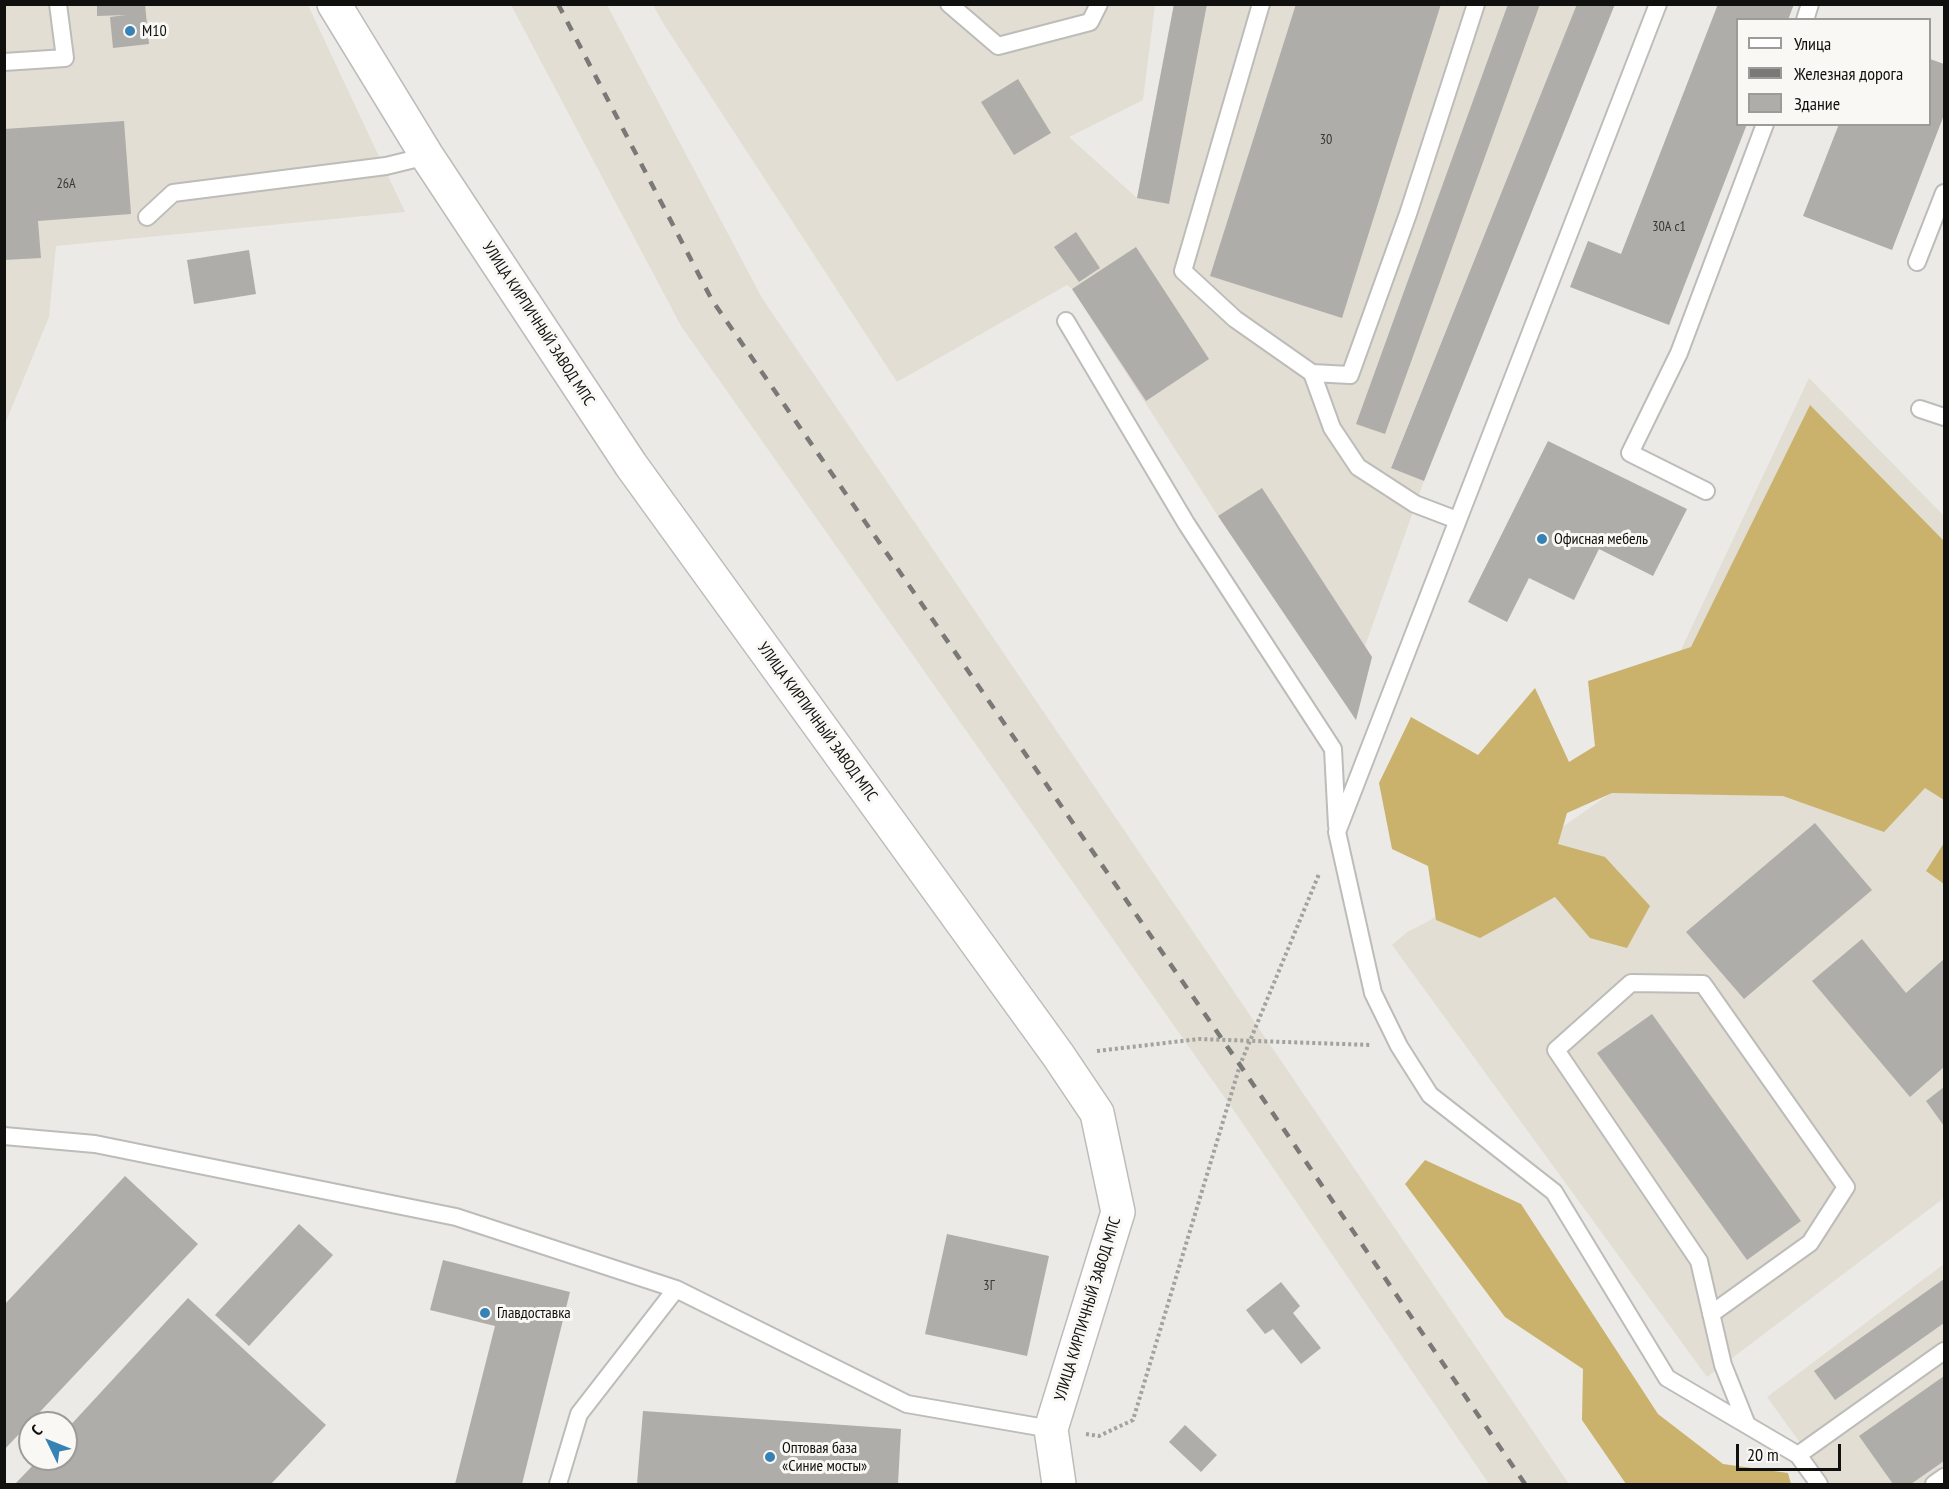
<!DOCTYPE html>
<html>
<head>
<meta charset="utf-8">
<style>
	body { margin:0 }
	#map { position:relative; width:1949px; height:1489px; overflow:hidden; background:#ebeae6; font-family:"PT Sans Narrow",sans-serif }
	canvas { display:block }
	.frame { position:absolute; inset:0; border:6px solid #10100e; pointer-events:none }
	.legend { position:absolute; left:1736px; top:18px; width:195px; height:108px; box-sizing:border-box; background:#f9f8f4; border:2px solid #9c9b98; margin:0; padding:8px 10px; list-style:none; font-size:18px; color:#10100e }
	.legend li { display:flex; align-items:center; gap:12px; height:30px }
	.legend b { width:30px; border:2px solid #9c9b98 }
	.north { position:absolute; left:18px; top:1411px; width:60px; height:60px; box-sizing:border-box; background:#f9f8f4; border:2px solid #9c9b98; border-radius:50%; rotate:313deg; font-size:16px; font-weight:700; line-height:24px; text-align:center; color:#10100e }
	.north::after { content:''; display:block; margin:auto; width:21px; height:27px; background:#3682b5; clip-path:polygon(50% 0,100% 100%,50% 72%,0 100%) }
	.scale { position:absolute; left:1736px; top:1444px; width:105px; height:27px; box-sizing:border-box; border:3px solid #10100e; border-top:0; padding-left:8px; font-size:18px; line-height:21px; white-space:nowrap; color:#10100e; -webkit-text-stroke:4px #f9f8f4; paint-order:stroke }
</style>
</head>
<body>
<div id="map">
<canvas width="1949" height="1489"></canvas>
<div class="frame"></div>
<ul class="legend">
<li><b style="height:8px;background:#fff"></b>Улица</li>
<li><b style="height:8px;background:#7a7977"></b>Железная дорога</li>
<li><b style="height:16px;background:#aeada9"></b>Здание</li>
</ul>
<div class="north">С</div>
<div class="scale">20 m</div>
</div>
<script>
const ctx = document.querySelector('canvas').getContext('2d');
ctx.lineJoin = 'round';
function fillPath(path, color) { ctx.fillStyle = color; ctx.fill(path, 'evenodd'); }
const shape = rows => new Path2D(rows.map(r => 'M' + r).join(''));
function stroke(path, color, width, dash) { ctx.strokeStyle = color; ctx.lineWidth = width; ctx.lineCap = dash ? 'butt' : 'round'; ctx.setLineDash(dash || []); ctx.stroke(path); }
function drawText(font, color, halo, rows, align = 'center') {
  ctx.font = font + ' "PT Sans Narrow",sans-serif'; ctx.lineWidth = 6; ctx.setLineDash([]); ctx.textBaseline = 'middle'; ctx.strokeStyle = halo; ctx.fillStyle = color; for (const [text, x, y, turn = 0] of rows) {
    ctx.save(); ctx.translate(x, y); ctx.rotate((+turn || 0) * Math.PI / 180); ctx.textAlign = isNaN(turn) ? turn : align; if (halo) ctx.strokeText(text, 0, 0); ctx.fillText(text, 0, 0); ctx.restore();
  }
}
const built = shape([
	[5,5,308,5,405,212,56,246,49,317,5,424],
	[511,5,607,5,762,298,1569,1484,1489,1484,1239,1118,681,326],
	[653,5,1155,5,1143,100,1069,137,1137,198,1174,5,1577,5,1391,467,1424,481,1365,646,1372,657,1356,720,1218,516,1072,289,1067,285,897,382,663,23],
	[1809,378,1944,516,1944,1198,1707,1377,1392,945,1407,932,1429,921,1615,790],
	[1944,1264,1944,1484,1830,1484,1767,1397]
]);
const forest = shape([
	[1810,405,1944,541,1944,800,1925,788,1884,832,1783,796,1612,793,1567,813,1558,844,1605,857,1650,906,1627,948,1590,938,1555,897,1480,938,1436,920,1428,866,1392,849,1379,783,1411,717,1478,755,1535,688,1569,762,1595,746,1588,681,1691,647],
	[1944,843,1944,884,1926,871],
	[1425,1160,1521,1204,1658,1414,1723,1464,1788,1473,1791,1484,1626,1484,1582,1420,1583,1369,1505,1317,1405,1184]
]);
const building = shape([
	[97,4,145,4,149,44,113,48,110,17,126,15,97,16],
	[1174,4,1207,4,1169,204,1137,198],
	[1296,4,1441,4,1342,318,1210,276],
	[1508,4,1540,4,1385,434,1356,424],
	[1577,4,1615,4,1424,481,1391,468],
	[1718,4,1794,4,1788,20,1738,20,1738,124,1747,124,1669,325,1570,287,1588,241,1621,254],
	[1930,59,1944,64,1944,115,1892,250,1803,216,1839,124,1930,124],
	[1018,79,1051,133,1014,155,981,102],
	[124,121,131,214,38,221,41,258,4,260,4,129],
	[1076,232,1100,268,1079,282,1054,247],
	[1136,247,1209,359,1146,401,1072,289],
	[249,250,256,294,194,304,187,260],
	[1548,441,1687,509,1653,576,1599,549,1574,600,1529,578,1507,622,1468,602],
	[1262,488,1372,657,1356,720,1218,516],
	[1815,823,1872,890,1744,999,1686,932],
	[1862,939,1906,993,1944,959,1944,1067,1910,1097,1812,981],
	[1652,1014,1801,1221,1747,1260,1597,1053],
	[1944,1087,1944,1126,1926,1101],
	[125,1176,198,1244,4,1450,4,1305],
	[299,1224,333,1255,249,1346,215,1315],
	[947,1234,1049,1256,1027,1356,925,1334],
	[443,1260,570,1292,522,1484,455,1484,495,1326,430,1310],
	[1944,1279,1944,1323,1835,1400,1814,1371],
	[1281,1282,1300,1306,1293,1313,1321,1348,1301,1364,1273,1329,1265,1334,1246,1310],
	[188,1298,326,1425,271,1484,15,1484,39,1459,66,1459,66,1430],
	[1944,1376,1944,1461,1911,1484,1893,1484,1859,1436],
	[643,1411,901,1429,898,1484,637,1484],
	[1185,1425,1217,1455,1201,1472,1169,1442]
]);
const path = shape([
	[1097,1051,1199,1039,1371,1045],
	[1086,1434,1099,1436,1133,1420,1240,1065,1319,874]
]);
const service = shape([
	[949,4,998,46,1090,22,1099,4],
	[1261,4,1183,271,1235,319,1312,373,1350,375,1408,214,1476,4],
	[1658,4,1337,832,1373,993,1399,1046,1430,1095,1554,1192,1667,1378,1798,1455,1819,1484],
	[1805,20,1810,4],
	[4,62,65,58,58,4],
	[147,217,173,193,386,166,427,156],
	[1917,262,1944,193],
	[1066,321,1186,523,1333,749,1337,826],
	[1312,373,1332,428,1358,467,1415,504,1457,520],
	[1920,409,1944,417],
	[1706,491,1630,453,1679,353,1765,124],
	[4,1136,95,1144,456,1217,676,1289,907,1404,1051,1429],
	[1711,1314,1810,1243,1846,1187,1703,984,1631,983,1556,1050,1699,1261,1723,1365,1747,1425],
	[1798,1455,1944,1351],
	[558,1484,579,1414,676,1289],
	[1934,1484,1944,1477]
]);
const minor = shape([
	[334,4,427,156,631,465,1058,1055,1097,1113,1118,1212,1051,1429,1059,1484]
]);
const rail = shape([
	[558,4,712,300,1240,1065,1525,1484]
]);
const markers = [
	[130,31,6,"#3682b5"],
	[1542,539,6,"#3682b5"],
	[485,1313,6,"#3682b5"],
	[770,1457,6,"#3682b5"]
];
const numberNames = [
	["30",1326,140],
	["26А",66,184],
	["30А с1",1669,227],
	["3Г",989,1286]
];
const poiNames = [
	["M10",142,31],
	["Офисная мебель",1554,539],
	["Главдоставка",497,1313],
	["Оптовая база",782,1448],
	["«Синие мосты»",782,1466]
];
const streetNames = [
	["УЛИЦА КИРПИЧНЫЙ ЗАВОД МПС",538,324,57],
	["УЛИЦА КИРПИЧНЫЙ ЗАВОД МПС",817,722,54],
	["УЛИЦА КИРПИЧНЫЙ ЗАВОД МПС",1088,1309,-73]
];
fillPath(built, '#e2ded3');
fillPath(forest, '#cab26c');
fillPath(building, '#aeada9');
stroke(service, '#bdbcb9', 20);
stroke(minor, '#bdbcb9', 36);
stroke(path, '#a2a29e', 4, [3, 3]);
stroke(service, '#fff', 16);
stroke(minor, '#fff', 33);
stroke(rail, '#7a7977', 4.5, [10, 10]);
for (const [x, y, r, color] of markers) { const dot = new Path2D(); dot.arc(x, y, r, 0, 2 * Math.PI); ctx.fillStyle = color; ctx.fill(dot); stroke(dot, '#f9f8f4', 2); }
drawText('14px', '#383735', null, numberNames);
drawText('16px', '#10100e', '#f9f8f4', poiNames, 'left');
drawText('16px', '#10100e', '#f9f8f4', streetNames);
</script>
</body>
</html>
